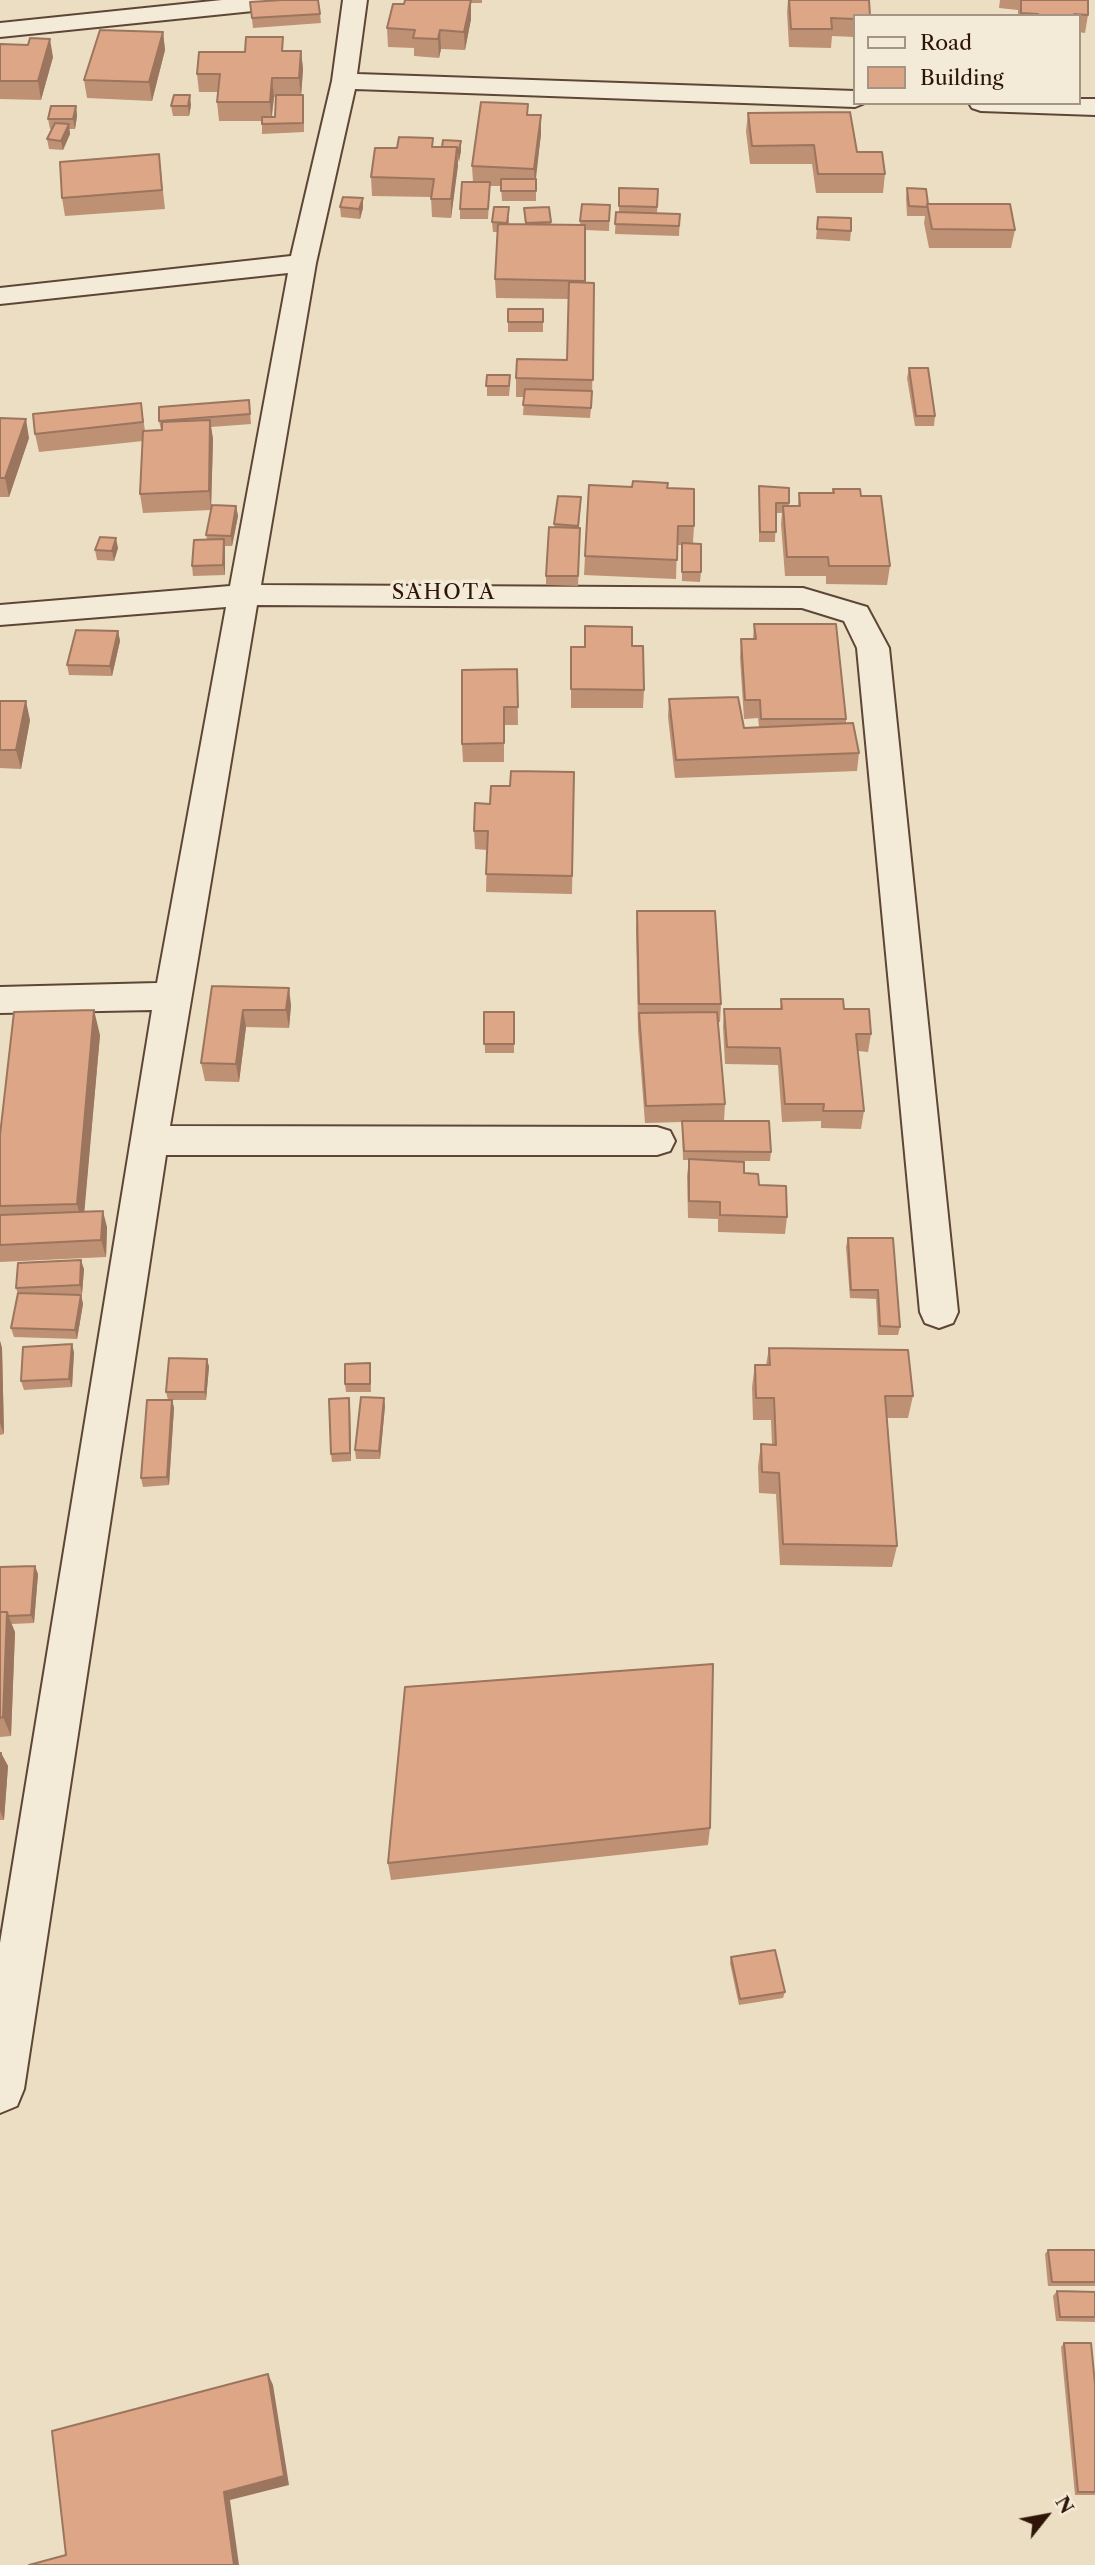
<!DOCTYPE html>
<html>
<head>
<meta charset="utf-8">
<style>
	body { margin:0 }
	#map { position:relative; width:1095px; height:2565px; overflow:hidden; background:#ecdec2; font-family:"Libre Caslon Text",serif }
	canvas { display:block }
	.legend { position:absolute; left:853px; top:14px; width:228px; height:91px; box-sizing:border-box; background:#f3ead7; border:2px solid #a59484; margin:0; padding:9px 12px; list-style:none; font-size:21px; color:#2f1408 }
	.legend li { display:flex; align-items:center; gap:14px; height:35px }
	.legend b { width:35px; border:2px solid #a59484 }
	.north { position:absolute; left:1011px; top:2481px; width:70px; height:70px; -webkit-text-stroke:5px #f3ead7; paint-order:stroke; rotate:59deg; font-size:19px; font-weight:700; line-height:28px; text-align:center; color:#2f1408 }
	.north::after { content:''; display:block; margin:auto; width:24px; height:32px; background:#2f1408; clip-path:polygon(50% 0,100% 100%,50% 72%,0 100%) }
</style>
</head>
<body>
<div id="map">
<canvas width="1095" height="2565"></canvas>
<ul class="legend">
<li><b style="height:9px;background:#f3ead7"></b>Road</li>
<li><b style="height:19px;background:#dda787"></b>Building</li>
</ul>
<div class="north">N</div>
</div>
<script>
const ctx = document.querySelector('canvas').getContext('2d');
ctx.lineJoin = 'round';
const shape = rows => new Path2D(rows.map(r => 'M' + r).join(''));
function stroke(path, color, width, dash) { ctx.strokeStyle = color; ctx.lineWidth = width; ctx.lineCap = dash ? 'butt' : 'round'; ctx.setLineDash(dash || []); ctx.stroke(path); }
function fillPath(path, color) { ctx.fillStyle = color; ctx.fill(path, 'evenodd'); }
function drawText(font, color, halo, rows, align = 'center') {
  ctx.font = font + ' "Libre Caslon Text",serif'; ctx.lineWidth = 7; ctx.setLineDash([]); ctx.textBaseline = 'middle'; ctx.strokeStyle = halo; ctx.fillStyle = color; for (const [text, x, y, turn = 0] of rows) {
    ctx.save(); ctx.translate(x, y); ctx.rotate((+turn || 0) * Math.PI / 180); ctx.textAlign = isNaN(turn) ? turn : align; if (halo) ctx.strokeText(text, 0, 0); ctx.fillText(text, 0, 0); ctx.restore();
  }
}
const minor = shape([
	[222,0,304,0,300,5,292,7,0,37,0,23,222,0],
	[343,0,367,0,357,74,855,91,855,103,865,103,855,107,355,89,316,263,261,585,803,588,867,607,889,648,958,1312,953,1323,939,1328,925,1323,920,1312,857,648,844,621,802,608,257,605,170,1126,657,1127,670,1131,675,1141,670,1151,657,1155,166,1155,24,2089,17,2106,0,2113,0,1943,152,1010,0,1013,0,987,157,983,226,607,0,625,0,605,230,586,288,273,0,304,0,288,291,256,332,81,343,0],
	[1079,99,1095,99,1095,115,981,111,972,108,969,103,1079,103,1079,99]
]);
const wall = shape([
	[405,0,482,0,482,3,471,3,471,19,465,50,441,49,439,58,414,56,414,48,388,47,387,28,404,4],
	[788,0,869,0,855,16,855,37,832,36,831,48,789,47,787,12],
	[1000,0,1088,0,1088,15,1085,33,1079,32,1079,16,1018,16,1018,10,999,8],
	[250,2,320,14,321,23,253,28],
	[163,32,165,50,152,101,87,98,84,80],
	[0,44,53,57,41,100,0,99],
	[301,51,303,69,301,95,303,95,304,104,304,132,262,134,262,121,219,121,217,102,218,92,199,92,197,74,245,52],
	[274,97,276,97,275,117,272,117],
	[191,105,189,116,173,116,171,106],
	[76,106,77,116,75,129,69,129,70,134,63,150,49,149,47,139,52,129,50,129,48,119],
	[748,113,857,152,885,174,883,193,816,193,812,164,750,164,746,131],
	[529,115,541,134,535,179,536,179,536,201,502,201,501,186,490,186,488,219,460,219,460,209,473,182,472,166],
	[461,141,461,151,458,162,451,218,432,217,431,197,372,196,371,177,397,148,442,147],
	[161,173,165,209,65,216,62,198],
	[619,188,658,189,657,214,680,214,679,236,615,234,616,212,619,212],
	[907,188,928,204,1015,230,1011,248,929,248,924,223,925,216,907,216,906,198],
	[363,198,363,208,360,219,341,217,340,207],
	[582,204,610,205,609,231,585,230,585,282,594,283,592,399,590,418,523,415,524,397,516,397,516,378,567,360,569,299,496,298,495,279,497,232,493,232,492,222,509,217,509,224,525,224,524,208,551,222,551,225,580,225],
	[818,217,851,231,850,241,816,239],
	[508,309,543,309,543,332,508,332],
	[909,368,935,416,934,426,915,426,907,378],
	[487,375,510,385,509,396,487,396],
	[249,400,251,424,211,427,213,439,211,508,236,506,238,516,232,546,225,546,225,575,193,576,192,566,207,539,206,535,211,510,143,513,140,494,143,441,39,452,35,434,141,403,145,431,161,430,159,421],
	[0,418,29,438,9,497,0,497],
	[759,486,789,488,789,506,798,506,799,493,832,493,833,489,861,496,890,566,887,585,826,584,826,576,785,576,781,524,782,513,776,513,775,542,759,542],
	[667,488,694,526,693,543,701,572,700,582,682,581,682,545,677,545,676,579,584,575,585,556],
	[558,496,581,497,579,528,580,528,578,586,546,585,546,576,554,527],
	[118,548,114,561,97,560,95,550],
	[754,624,846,719,846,724,859,753,857,771,675,778,668,717,669,699,744,728,759,727,758,718,744,719,740,658,741,639,753,639],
	[118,631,120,641,112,676,69,675,67,665],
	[632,646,644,690,643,708,571,708,571,647],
	[517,669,518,725,504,725,504,762,463,762,462,744],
	[0,701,30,720,21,769,0,768],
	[574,772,572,894,486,892,487,850,475,849,474,831,490,804,510,786],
	[637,911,721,1004,720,1022,718,1022,725,1104,724,1121,771,1152,770,1161,717,1161,744,1173,759,1185,787,1217,785,1234,718,1232,718,1219,688,1218,687,1176,689,1160,683,1160,682,1122,645,1123,638,1031,636,929],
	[212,986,291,1005,289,1028,246,1027,239,1082,205,1081,201,1063],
	[781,999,844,1009,871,1034,868,1052,858,1051,864,1111,861,1129,821,1128,821,1121,782,1122,778,1065,725,1064,723,1027,724,1009,780,1009],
	[484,1012,514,1012,514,1053,485,1053],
	[100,1035,84,1211,107,1227,106,1257,0,1262,0,1135],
	[848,1238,900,1327,898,1335,878,1335,876,1299,850,1298,846,1247],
	[84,1269,82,1294,68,1295,81,1295,83,1304,77,1339,14,1337,11,1328,18,1294,16,1288],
	[0,1341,2,1348,4,1434,0,1435],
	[769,1348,913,1396,908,1418,887,1418,897,1546,892,1567,780,1565,776,1494,759,1493,758,1466,761,1444,772,1445,771,1420,753,1420,752,1387,755,1365,766,1365],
	[74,1352,72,1387,24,1390,21,1381],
	[207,1359,209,1367,206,1400,172,1400,174,1408,169,1485,143,1487,141,1478,168,1400,166,1392],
	[370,1363,371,1392,346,1392,345,1384],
	[350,1406,351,1461,332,1462,331,1454],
	[385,1406,380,1459,356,1459,355,1450],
	[0,1567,38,1574,34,1623,11,1624,15,1632,11,1736,0,1737],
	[0,1753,1,1753,8,1766,4,1820,0,1820],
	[710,1828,708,1845,391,1880,388,1863],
	[731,1957,785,1992,783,1998,739,2005,730,1963],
	[1048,2250,1095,2250,1095,2286,1048,2286,1045,2254],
	[1057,2291,1095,2292,1095,2322,1056,2321,1053,2296],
	[1064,2343,1095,2384,1095,2495,1075,2495,1061,2347]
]);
const shadedWall = shape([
	[471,0,471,19,465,50,464,32],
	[440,30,441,49,439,58,438,39],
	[163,32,165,50,152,101,149,82],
	[50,39,53,57,41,100,38,81],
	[301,51,303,69,301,97,299,78],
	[272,78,274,97,271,120,270,102],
	[190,95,191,105,189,116,188,106],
	[76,106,77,116,75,129,73,119],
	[541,115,541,134,535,187,534,169],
	[69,124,70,134,63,150,61,141],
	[461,141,461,151,459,162,458,153],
	[457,147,458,166,451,218,451,199],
	[363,198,363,208,360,219,359,209],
	[26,419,29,438,9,497,5,478],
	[210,420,213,439,211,510,209,491],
	[236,506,238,516,232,546,231,536],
	[116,538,118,548,114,561,112,551],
	[224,539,225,549,225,575,223,565],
	[118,631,120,641,112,676,110,666],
	[26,701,30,720,21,769,16,750],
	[289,988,291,1005,289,1028,286,1010],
	[94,1010,100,1035,83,1227,77,1204],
	[243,1010,246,1027,239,1082,236,1064],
	[103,1211,107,1227,106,1257,101,1240],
	[81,1260,84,1269,82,1294,80,1285],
	[81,1295,83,1304,77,1339,75,1330],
	[0,1341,2,1348,4,1434,0,1423],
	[72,1344,74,1352,72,1387,69,1379],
	[207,1359,209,1367,206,1400,205,1392],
	[349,1398,350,1406,351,1461,350,1453],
	[384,1398,385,1406,380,1459,379,1451],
	[172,1400,174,1408,169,1485,167,1477],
	[35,1566,38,1574,34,1623,31,1615],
	[7,1612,15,1632,11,1736,3,1717],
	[1,1753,8,1766,4,1820,0,1811,0,1775],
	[268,2374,273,2385,289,2485,230,2500,239,2565,234,2565,224,2492]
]);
const building = shape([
	[282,0,318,0,320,14,252,18,250,2,282,0],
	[405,0,471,0,464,32,440,30,438,39,413,38,415,30,387,28,393,4,404,4,405,0],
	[789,0,869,0,870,16,855,16,855,19,831,18,832,29,791,29,789,0],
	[1021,0,1088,0,1088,15,1074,14,1074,16,1038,16,1038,14,1021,13,1021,0],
	[100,30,163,32,149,82,84,80,100,30],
	[246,37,283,37,282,51,301,51,299,78,272,78,270,102,217,102,220,74,197,74,199,52,245,52,246,37],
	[30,38,50,39,38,81,0,81,0,44,28,45,30,38],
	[174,95,190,95,188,106,171,106,174,95],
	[276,95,303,95,303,123,262,124,262,117,275,117,276,95],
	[481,102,528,104,527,115,541,115,534,169,472,166,481,102],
	[51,106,76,106,73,119,48,119,51,106],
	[850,112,857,152,882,152,885,174,818,174,814,145,752,146,748,113,850,112],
	[55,123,69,124,61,141,47,139,55,123],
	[399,137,433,138,432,147,457,147,451,199,431,199,434,179,371,177,375,148,397,148,399,137],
	[443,140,461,141,458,153,457,147,442,147,443,140],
	[159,154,162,190,62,198,60,162,159,154],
	[501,179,536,179,536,191,501,191,501,179],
	[462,182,490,182,488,209,460,209,462,182],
	[619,188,658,189,657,207,619,206,619,188],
	[907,188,926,189,928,204,927,207,909,206,907,188],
	[343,197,363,198,359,209,340,207,343,197],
	[582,204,610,205,609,221,580,221,582,204],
	[927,204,1010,204,1015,230,932,229,927,204],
	[494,207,509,207,507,223,492,222,494,207],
	[549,207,551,222,526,223,524,208,549,207],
	[616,212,680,214,679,226,615,224,616,212],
	[818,217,851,218,851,231,817,229,818,217],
	[498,224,585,225,585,281,495,279,498,224],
	[569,282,594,283,593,380,516,378,517,359,567,360,569,282],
	[508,309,543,309,543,322,508,322,508,309],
	[909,368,928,368,935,416,916,416,909,368],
	[487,375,510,375,509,386,486,386,487,375],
	[525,389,592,391,591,408,523,405,525,389],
	[249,400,250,414,159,421,159,407,249,400],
	[141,403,143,422,35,434,33,414,141,403],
	[0,418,26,419,5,478,0,478,0,418],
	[210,420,209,491,140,494,143,431,162,430,162,422,210,420],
	[633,481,668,483,667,488,694,489,694,526,678,526,677,560,585,556,589,485,632,487,633,481],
	[759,486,789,488,789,503,776,503,776,532,760,532,759,486],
	[833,489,860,489,861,496,881,496,890,566,829,566,828,557,787,557,783,506,800,506,799,493,834,493,833,489],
	[558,496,581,497,578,526,554,524,558,496],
	[212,505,236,506,231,536,206,535,212,505],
	[549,527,580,528,578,576,546,576,549,527],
	[100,537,116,538,112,551,95,550,100,537],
	[224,539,223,565,192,566,194,540,224,539],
	[682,543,701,544,701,572,682,572,682,543],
	[754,624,836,624,846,719,761,719,760,700,745,700,741,639,756,639,754,624],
	[585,626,632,627,632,646,643,646,644,690,571,689,571,647,585,647,585,626],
	[76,630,118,631,110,666,67,665,76,630],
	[517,669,518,707,504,707,504,743,462,744,462,670,517,669],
	[738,697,744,728,853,723,859,753,676,760,669,699,738,697],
	[0,701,26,701,16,750,0,750,0,701],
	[511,771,574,772,572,876,486,874,488,831,474,831,475,803,490,804,491,786,510,786,511,771],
	[637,911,715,911,721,1004,639,1004,637,911],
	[212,986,289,988,286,1010,243,1010,236,1064,201,1063,212,986],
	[781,999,843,999,844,1009,869,1009,871,1034,856,1034,864,1111,823,1111,824,1104,785,1104,780,1048,727,1047,724,1009,782,1009,781,999],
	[94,1010,77,1204,0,1206,0,1135,14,1012,94,1010],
	[484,1012,514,1012,514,1044,484,1044,484,1012],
	[717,1012,725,1104,646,1106,639,1013,717,1012],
	[682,1121,769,1121,771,1152,684,1151,682,1121],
	[689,1159,744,1162,744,1173,758,1174,759,1185,786,1186,787,1217,720,1215,720,1202,689,1201,689,1159],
	[103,1211,101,1240,0,1245,0,1215,103,1211],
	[848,1238,893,1238,900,1327,880,1326,878,1290,851,1290,848,1238],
	[81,1260,80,1285,16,1288,18,1263,81,1260],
	[18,1293,81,1295,75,1330,11,1328,18,1293],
	[72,1344,69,1379,21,1381,23,1347,72,1344],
	[769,1348,908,1350,913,1396,885,1396,897,1546,783,1544,779,1473,762,1472,761,1444,776,1445,774,1398,756,1398,755,1365,770,1365,769,1348],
	[169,1358,207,1359,205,1392,166,1392,169,1358],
	[370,1363,370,1384,345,1384,345,1364,370,1363],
	[361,1397,384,1398,379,1451,355,1450,361,1397],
	[349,1398,350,1453,331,1454,329,1399,349,1398],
	[147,1400,172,1400,167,1477,141,1478,147,1400],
	[35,1566,31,1615,8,1616,7,1612,0,1612,0,1567,35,1566],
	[0,1612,7,1612,3,1717,0,1718,0,1612],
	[713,1664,710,1828,388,1863,405,1687,713,1664],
	[0,1753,1,1753,0,1775,0,1753],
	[775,1950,785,1992,740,1999,731,1957,775,1950],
	[1048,2250,1095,2250,1095,2282,1052,2282,1048,2250],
	[1057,2291,1095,2292,1095,2317,1060,2317,1057,2291],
	[1064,2343,1091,2343,1095,2384,1095,2492,1078,2492,1064,2343],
	[268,2374,284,2476,224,2492,234,2565,29,2565,66,2555,52,2431,268,2374]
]);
const farQuarternames = [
	["SAHOTA",444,593]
];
stroke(minor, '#5e4636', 4);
fillPath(minor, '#f3ead7');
fillPath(wall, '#be9074');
fillPath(shadedWall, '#9b755e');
fillPath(building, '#dda787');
stroke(building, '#9b755e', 2);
ctx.letterSpacing = '2px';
drawText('21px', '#2f1408', '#f3ead7', farQuarternames);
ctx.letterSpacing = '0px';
</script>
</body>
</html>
